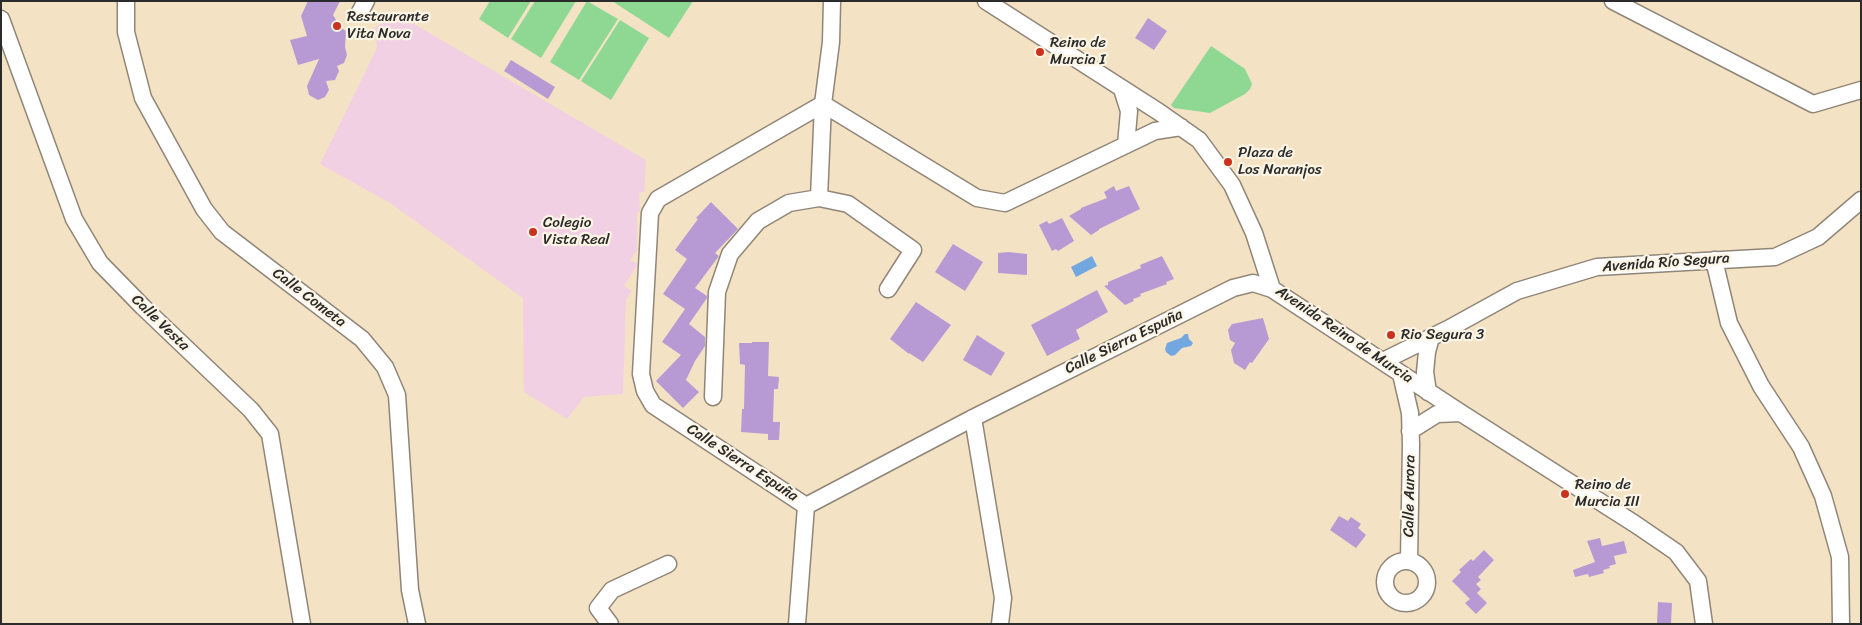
<!DOCTYPE html>
<html>
<head>
<meta charset="utf-8">
<style>
	body { margin:0 }
	#map { position:relative; width:1862px; height:625px; overflow:hidden; background:#f4e2c5; font-family:Sriracha,sans-serif }
	canvas { display:block }
	.frame { position:absolute; inset:0; border:2px solid #2b2b2b; pointer-events:none }
</style>
</head>
<body>
<div id="map">
<canvas width="1862" height="625"></canvas>
<div class="frame"></div>
</div>
<script>
const ctx = document.querySelector('canvas').getContext('2d');
ctx.lineJoin = 'round';
function fillPath(path, color) { ctx.fillStyle = color; ctx.fill(path, 'evenodd'); }
const shape = rows => new Path2D(rows.map(r => 'M' + r).join(''));
function stroke(path, color, width, dash) { ctx.strokeStyle = color; ctx.lineWidth = width; ctx.lineCap = dash ? 'butt' : 'round'; ctx.setLineDash(dash || []); ctx.stroke(path); }
function drawText(font, color, halo, rows, align = 'center') {
  ctx.font = font + ' Sriracha,sans-serif'; ctx.lineWidth = 4.5; ctx.setLineDash([]); ctx.textBaseline = 'middle'; ctx.strokeStyle = halo; ctx.fillStyle = color; for (const [text, x, y, turn = 0] of rows) {
    ctx.save(); ctx.translate(x, y); ctx.rotate((+turn || 0) * Math.PI / 180); ctx.textAlign = isNaN(turn) ? turn : align; if (halo) ctx.strokeText(text, 0, 0); ctx.fillText(text, 0, 0); ctx.restore();
  }
}
const built = shape([
	[393,14,402,17,646,160,644,192,639,193,640,211,637,213,637,250,630,260,638,264,624,286,632,291,626,299,623,394,584,397,567,419,524,392,523,298,390,203,320,164,377,48,375,28]
]);
const green = shape([
	[490,1,531,1,508,38,479,19],
	[535,1,576,1,541,58,511,39],
	[587,1,618,19,579,80,550,62],
	[612,1,693,1,669,38],
	[620,20,649,38,611,100,581,81],
	[1211,46,1245,69,1252,84,1250,89,1245,94,1210,113,1174,108,1171,105]
]);
const water = shape([
	[1092,256,1097,266,1076,277,1071,267],
	[1185,334,1188,334,1189,339,1193,343,1191,346,1182,348,1175,355,1171,356,1166,352,1165,349,1167,343,1181,338]
]);
const building = shape([
	[308,1,340,1,333,15,341,28,346,31,345,47,347,55,344,63,337,66,339,71,335,80,326,81,329,90,325,97,318,100,309,95,307,86,319,59,298,65,290,40,307,36,301,16],
	[1148,18,1167,31,1154,50,1135,38],
	[511,60,555,87,548,99,504,71],
	[1114,186,1116,191,1129,186,1140,209,1099,229,1099,230,1091,235,1069,216,1081,209,1081,208,1107,198,1104,192],
	[711,202,738,229,715,253,719,256,695,288,707,296,707,298,689,324,705,337,705,346,695,361,686,380,699,392,683,408,656,381,681,355,662,342,685,309,663,294,687,259,675,250,698,219,696,218],
	[1062,218,1074,241,1058,251,1056,249,1052,251,1039,225,1047,221,1049,224],
	[953,244,983,262,965,291,935,272],
	[1008,252,1027,254,1027,275,998,273,998,253],
	[1162,256,1174,279,1166,282,1167,284,1140,294,1141,296,1133,299,1134,301,1125,305,1104,286,1108,285,1108,282,1141,268,1140,265],
	[1097,290,1108,312,1076,330,1080,339,1047,356,1031,325],
	[916,302,951,325,923,362,909,353,909,354,890,339],
	[1263,318,1269,339,1252,363,1250,362,1245,370,1234,363,1231,350,1235,343,1230,340,1228,330,1232,324],
	[977,335,1005,353,991,376,963,360],
	[752,342,769,342,768,376,779,377,778,389,774,389,773,422,780,422,779,440,768,440,768,434,741,432,742,409,744,409,745,365,740,364,739,343,752,343],
	[1339,516,1348,521,1351,517,1361,524,1358,528,1366,535,1356,548,1330,530],
	[1600,538,1602,546,1624,541,1627,553,1614,556,1616,564,1609,566,1610,568,1603,570,1604,573,1589,577,1588,574,1575,577,1573,570,1595,562,1587,541],
	[1484,550,1494,560,1478,577,1481,580,1476,584,1481,589,1477,593,1487,603,1476,614,1465,603,1470,599,1452,581,1461,572,1459,570,1471,559,1473,561],
	[1658,602,1672,603,1671,624,1657,624]
]);
const minor = shape([
	[126,1,126,32,143,98,204,209,222,232,362,339,385,367,397,395,410,590,417,624],
	[832,1,831,42,823,104,977,198,1005,203,1155,131,1181,127],
	[986,1,1159,112,1199,140,1232,185,1254,233,1272,289,1461,413,1635,524,1676,552,1698,581,1704,624],
	[1613,1,1813,104,1861,90],
	[360,12,366,1],
	[1,19,74,219,100,263,143,307,251,410,270,434,302,624],
	[1122,89,1129,111,1126,145],
	[823,104,658,199,650,213,641,374,645,391,653,405,806,506,973,418,1233,288,1253,283,1272,289],
	[823,104,819,198,848,204,913,250,888,289],
	[1714,260,1729,323,1761,386,1801,447,1823,496,1840,557,1841,624],
	[1383,361,1448,329,1517,291,1597,267,1775,257,1818,237,1861,200],
	[1401,374,1410,413,1411,445,1409,561],
	[1428,392,1425,372,1427,352,1431,337],
	[713,397,717,292,730,254,758,221,789,203,819,198],
	[973,418,1003,598,1000,624],
	[1410,431,1437,414,1461,413],
	'1385 582a21 21 0 1 1 42 0a21 21 0 1 1-42 0Z',
	[610,624,598,608,612,590,668,564],
	[797,624,806,506]
]);
const markers = [
	[337,26,5,"#c8321e"],
	[1040,52,5,"#c8321e"],
	[1228,162,5,"#c8321e"],
	[533,232,5,"#c8321e"],
	[1391,335,5,"#c8321e"],
	[1565,494,5,"#c8321e"]
];
const poiNames = [
	["Restaurante",347,17],
	["Vita Nova",347,34],
	["Reino de",1050,43],
	["Murcia I",1050,60],
	["Plaza de",1238,153],
	["Los Naranjos",1238,170],
	["Colegio",543,223],
	["Vista Real",543,240],
	["Rio Segura 3",1401,335],
	["Reino de",1575,485],
	["Murcia III",1575,502]
];
const streetNames = [
	["Avenida Río Segura",1666,263,-4],
	["Calle Cometa",309,298,37],
	["Calle Vesta",160,323,44],
	["Avenida Reino de Murcia",1344,335,34],
	["Calle Sierra Espuña",1124,342,-26],
	["Calle Sierra Espuña",742,463,33],
	["Calle Aurora",1410,496,-89]
];
fillPath(built, '#f1d0e3');
fillPath(green, '#8fd894');
fillPath(water, '#73a7e0');
fillPath(building, '#b79ad4');
stroke(minor, '#908678', 19);
stroke(minor, '#fff', 16);
for (const [x, y, r, color] of markers) { const dot = new Path2D(); dot.arc(x, y, r, 0, 2 * Math.PI); ctx.fillStyle = color; ctx.fill(dot); stroke(dot, '#fcf5e5', 2); }
drawText('15px', '#2b2b2b', '#fcf5e5', poiNames, 'left');
drawText('15px', '#2b2b2b', '#fcf5e5', streetNames);
</script>
</body>
</html>
